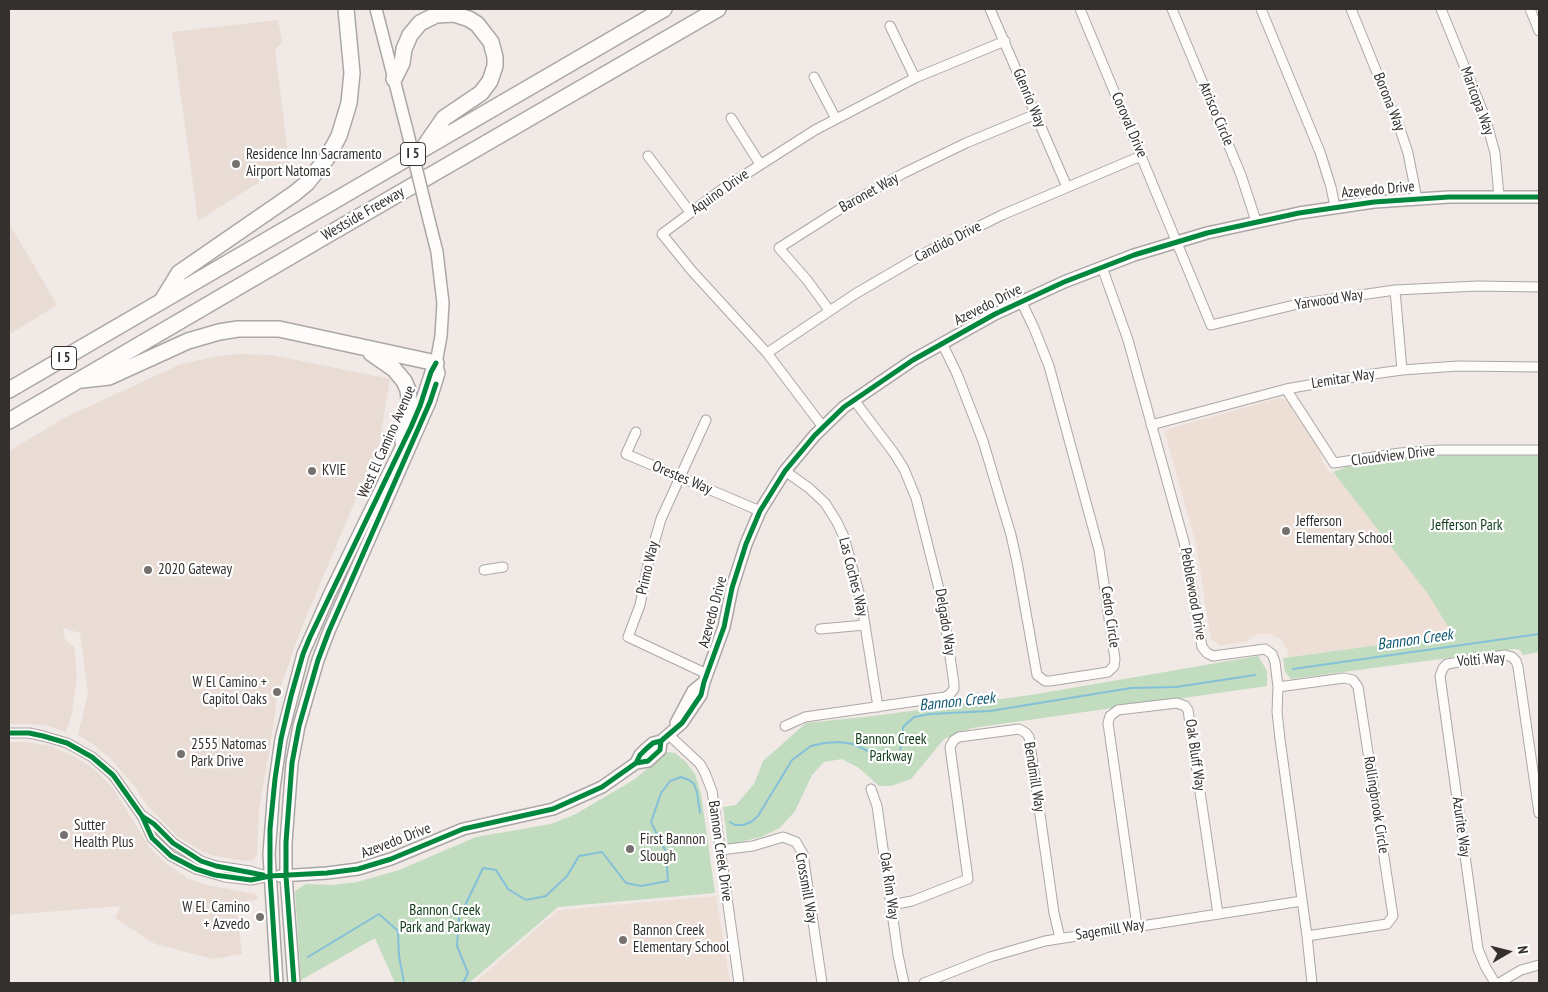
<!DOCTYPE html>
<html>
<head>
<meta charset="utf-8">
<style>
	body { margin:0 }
	#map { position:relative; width:1548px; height:992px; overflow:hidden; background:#f0e9e6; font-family:"PT Sans Narrow",sans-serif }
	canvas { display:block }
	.frame { position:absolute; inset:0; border:10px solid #34302d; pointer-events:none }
	.north { position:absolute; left:1483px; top:927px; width:50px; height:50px; -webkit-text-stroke:4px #fff; paint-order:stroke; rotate:82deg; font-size:14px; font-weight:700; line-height:20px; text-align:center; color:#34302d }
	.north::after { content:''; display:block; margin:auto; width:18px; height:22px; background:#34302d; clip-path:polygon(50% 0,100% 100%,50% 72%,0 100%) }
</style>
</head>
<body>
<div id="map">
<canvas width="1548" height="992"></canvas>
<div class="frame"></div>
<div class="north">N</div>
</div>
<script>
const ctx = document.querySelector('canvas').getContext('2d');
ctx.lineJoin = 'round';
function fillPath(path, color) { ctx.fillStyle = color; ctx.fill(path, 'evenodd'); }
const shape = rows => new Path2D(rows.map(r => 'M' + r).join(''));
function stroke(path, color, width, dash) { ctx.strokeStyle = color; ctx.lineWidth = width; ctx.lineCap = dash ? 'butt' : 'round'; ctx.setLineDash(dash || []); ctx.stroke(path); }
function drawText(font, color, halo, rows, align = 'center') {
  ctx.font = font + ' "PT Sans Narrow",sans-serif'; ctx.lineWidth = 4.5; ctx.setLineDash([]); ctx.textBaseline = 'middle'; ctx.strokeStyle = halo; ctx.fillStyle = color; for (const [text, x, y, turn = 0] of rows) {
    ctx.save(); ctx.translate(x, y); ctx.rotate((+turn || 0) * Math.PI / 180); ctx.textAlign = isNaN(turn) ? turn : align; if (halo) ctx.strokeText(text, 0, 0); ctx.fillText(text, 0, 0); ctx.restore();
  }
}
const built = shape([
	[278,20,282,42,275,49,289,163,198,221,172,32],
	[9,223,57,305,9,335],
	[239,354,272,355,390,379,379,444,299,634,277,697,270,747,259,808,257,855,253,860,246,861,214,856,203,852,177,836,146,804,135,787,109,757,94,745,78,735,88,693,80,633,63,628,65,640,74,647,77,676,72,713,66,732,49,726,32,724,9,724,9,451,66,417,181,364,219,356],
	[9,742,25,742,51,746,75,757,94,769,112,787,150,848,163,861,187,878,207,885,256,894,258,900,236,902,242,954,213,959,155,944,115,918,121,906,9,915]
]);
const education = shape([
	[1279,398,1286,400,1319,449,1322,461,1327,469,1336,476,1428,594,1453,635,1288,657,1287,650,1283,643,1280,639,1270,634,1257,634,1247,641,1220,646,1211,639,1196,544,1165,433,1168,429],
	[716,896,730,983,474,983,558,910]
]);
const green = shape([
	[1450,453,1539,453,1539,652,1523,655,1520,650,1515,649,1291,679,1285,672,1283,658,1453,635,1428,594,1333,472,1354,464,1388,459],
	[1258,656,1267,671,1267,686,972,728,944,739,911,779,891,786,879,786,859,768,842,759,824,762,812,775,795,811,780,828,761,837,728,845,723,807,736,805,754,784,763,761,806,723,873,716,1031,695],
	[667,752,675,753,686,762,695,774,701,794,715,893,558,907,469,983,395,983,375,938,301,980,295,891,306,884,332,885,357,882,399,870,476,837,551,824,576,814,635,779]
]);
const stream = shape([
	[1293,669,1539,634],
	[730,822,735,825,743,825,751,822,758,816,792,760,811,746,824,743,839,742,853,744,885,759,895,758,900,753,903,727,914,717,930,714,990,711,1131,688,1176,687,1255,675],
	[308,957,379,914,398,931,399,956,404,983],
	[463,983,468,973,457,946,459,918,483,868,496,870,508,889,526,900,546,896,567,876,579,856,602,852,626,883,641,886,668,881,666,852,651,822,661,793,670,781,681,777,689,780,694,784,697,792,700,813]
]);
const street = shape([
	[990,9,1067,187],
	[1080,9,1211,325,1298,304,1395,290,1478,286,1539,287],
	[1172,9,1241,175,1256,221],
	[1261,9,1320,152,1331,187,1335,207],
	[1351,9,1400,129,1408,153,1417,199],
	[1441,9,1485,117,1495,153,1499,196],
	[1530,9,1539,31],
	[890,26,915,78],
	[814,77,836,119],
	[731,118,760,164],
	[648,156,690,212],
	[1102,267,1128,340,1184,542,1202,647,1207,653,1213,656,1265,649,1272,654,1275,662,1278,687,1277,712,1280,739,1307,936,1312,983],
	[1395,290,1402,370],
	[829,310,807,280,779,248,845,206,904,173,966,143,1036,114],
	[942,343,957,374,983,441,1011,535,1017,562,1037,675,1045,681,1050,681,1108,672,1114,666,1115,659,1099,550,1049,366,1034,328,1021,301],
	[767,353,855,294,927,252,1002,215,1141,156],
	[1286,389,1334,463,1400,453,1440,450,1539,450],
	[706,420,661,519,648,564,640,605,628,637,707,674],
	[1151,425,1286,389,1366,375,1402,370,1458,366,1539,367],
	[823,427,767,353,692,271,662,234,721,190,815,130,915,78,1005,41],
	[636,432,626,454,760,511],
	[785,471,809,488,825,503,837,522,844,537,861,600,878,707],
	[484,570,503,567],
	[820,629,865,625],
	[1278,687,1344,678,1353,680,1358,687,1393,916,1387,924,1307,936],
	[785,726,805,717,945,697,950,694,954,689,954,684,942,601,916,498,904,469,894,453,854,400],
	[9,733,29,733,43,736,67,743,92,757,113,775,142,816,152,838,171,856,196,869,225,877,251,880,270,876],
	[669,735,700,764,705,773,712,791,739,983],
	[871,789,877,806,898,955,904,983],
	[143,816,154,824,173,843,201,861,216,866,250,871,267,876],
	[720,850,753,846,783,837,796,842,803,854,822,983],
	[891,905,912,901,968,879,950,747,954,740,959,737,1019,729,1026,733,1029,737,1054,913,1060,938],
	[1137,926,1108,723,1110,716,1118,710,1177,703,1185,706,1188,710,1218,914],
	[924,983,990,957,1045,941,1302,901],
	[1495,983,1485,966,1478,949,1440,676,1443,668,1447,664,1505,655,1512,657,1516,661,1518,667,1539,813],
	[1499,983,1521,970,1539,965]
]);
const secondary = shape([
	[376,9,407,130],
	[676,723,693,691,704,682],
	[636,763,640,755,646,749,653,743,661,741,682,723,701,695,704,682,724,627,732,588,746,544,760,511,785,471,815,435,844,407,913,360,995,314,1064,282,1134,255,1207,233,1299,213,1374,202,1449,197,1539,197],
	[280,876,327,873,358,869,391,859,463,829,553,809,602,787,636,763,648,761,660,750,661,741],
	[277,983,269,854,274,788,281,739,303,654,330,593,411,427,420,406,431,372,436,363,441,336,443,303,437,252,425,204],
	[294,983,286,876,286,842,292,763,299,726,318,660,329,631,430,402,439,373,436,363]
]);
const highway = shape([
	[394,79,402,63,404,49,410,35,420,23,436,15,454,14,469,19,477,24,491,42,495,57,495,66,490,81,481,93,444,118,426,144],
	[163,299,179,273,295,193,307,183,327,158,339,136,349,103,352,73,346,9],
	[371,353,394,369,404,381,408,390,409,398,403,442],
	[82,380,109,377,188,341,219,332,238,329,279,329,436,363],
	[9,390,664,9],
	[9,421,317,241,718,9]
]);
const secondaryBridge = shape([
	[407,130,425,204]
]);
const cycleway = shape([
	[9,733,29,733,43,736,67,743,92,757,113,775,142,816,152,838,171,856,196,869,215,875,251,880,270,876,327,873,358,869,391,859,463,829,553,809,602,787,636,763,648,761,660,750,661,741],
	[636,763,640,755,646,749,653,743,661,741,682,723,701,695,704,682,724,627,732,588,746,544,760,511,785,471,815,435,844,407,913,360,995,314,1064,282,1134,255,1207,233,1299,213,1374,202,1449,197,1539,197],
	[142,816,154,824,173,843,201,861,216,866,263,875],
	[277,983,270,876,270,829,275,779,281,739,291,696,303,654,310,637,411,427,420,406,431,372,436,363],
	[294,983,286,876,286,842,292,763,299,726,318,660,329,631,430,402,436,384]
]);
const markers = [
	[236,164,5,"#76716e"],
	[312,471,5,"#76716e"],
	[1286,531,5,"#76716e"],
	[148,570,5,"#76716e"],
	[277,692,5,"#76716e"],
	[181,754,5,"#76716e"],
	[64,835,5,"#76716e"],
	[630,849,5,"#76716e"],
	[260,917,5,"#76716e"],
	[623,940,5,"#76716e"]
];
const shields = [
	[413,154,25],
	[64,358,25]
];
const shieldNames = [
	["I 5",413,154],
	["I 5",64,358]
];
const streetNames = [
	["Glenrio Way",1029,98,67],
	["Maricopa Way",1477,101,70],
	["Borona Way",1389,102,68],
	["Atrisco Circle",1216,114,67],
	["Coroval Drive",1129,125,67],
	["Azevedo Drive",1378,190,-5],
	["Aquino Drive",720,192,-35],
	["Baronet Way",869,193,-29],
	["Westside Freeway",363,214,-30],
	["Candido Drive",948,242,-27],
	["Yarwood Way",1329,300,-9],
	["Azevedo Drive",988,305,-27],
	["Lemitar Way",1343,379,-9],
	["West El Camino Avenue",387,442,-66],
	["Cloudview Drive",1393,456,-7],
	["Orestes Way",682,478,23],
	["Primo Way",648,568,-77],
	["Las Coches Way",853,577,76],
	["Pebblewood Drive",1193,594,80],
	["Azevedo Drive",713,612,-75],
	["Cedro Circle",1110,617,82],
	["Delgado Way",945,622,81],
	["Volti Way",1481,660,-5],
	["Oak Bluff Way",1195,755,82],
	["Bendmill Way",1034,777,81],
	["Rollingbrook Circle",1376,805,81],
	["Azurite Way",1461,827,82],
	["Azevedo Drive",396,841,-21],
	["Bannon Creek Drive",720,851,82],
	["Oak Rim Way",889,886,82],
	["Crossmill Way",806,888,80],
	["Sagemill Way",1110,930,-9]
];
const poiNames = [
	["Residence Inn Sacramento",246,155],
	["Airport Natomas",246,172],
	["KVIE",322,471],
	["Jefferson",1296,522],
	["Elementary School",1296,539],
	["2020 Gateway",158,570],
	["W El Camino +",267,683,"right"],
	["Capitol Oaks",267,700,"right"],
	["2555 Natomas",191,745],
	["Park Drive",191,762],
	["Sutter",74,826],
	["Health Plus",74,843],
	["First Bannon",640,840],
	["Slough",640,857],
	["W EL Camino",250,908,"right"],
	["+ Azvedo",250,925,"right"],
	["Bannon Creek",633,931],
	["Elementary School",633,948]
];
const parkNames = [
	["Jefferson Park",1467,526],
	["Bannon Creek",891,740],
	["Parkway",891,757],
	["Bannon Creek",445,911],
	["Park and Parkway",445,928]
];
const waterNames = [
	["Bannon Creek",1415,640,-8],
	["Bannon Creek",957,702,-6]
];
fillPath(built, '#e8dcd5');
fillPath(education, '#edded6');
fillPath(green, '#c1dcbe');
stroke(stream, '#84c0d9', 2);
stroke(street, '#aca7a5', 11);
stroke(secondary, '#aca7a5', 14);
stroke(highway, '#aca7a5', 18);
stroke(street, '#fdfcfb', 9);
stroke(secondary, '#fdfcfb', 11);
stroke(highway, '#fdfcfb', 15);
stroke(secondaryBridge, '#aca7a5', 14, []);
stroke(secondaryBridge, '#fdfcfb', 11);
stroke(cycleway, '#00873e', 5);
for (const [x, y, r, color] of markers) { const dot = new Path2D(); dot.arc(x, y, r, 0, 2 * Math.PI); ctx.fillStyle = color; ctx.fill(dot); stroke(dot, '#fff', 2); }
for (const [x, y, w] of shields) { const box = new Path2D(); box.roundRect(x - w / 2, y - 11.5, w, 23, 4); ctx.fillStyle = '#fff'; ctx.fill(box); stroke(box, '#34302d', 1); }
drawText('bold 14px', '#34302d', null, shieldNames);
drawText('15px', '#34302d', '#fff', streetNames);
drawText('15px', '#34302d', '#fff', poiNames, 'left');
drawText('15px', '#0e3a16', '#fff', parkNames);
drawText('italic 16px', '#0f5872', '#fff', waterNames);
</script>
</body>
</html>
